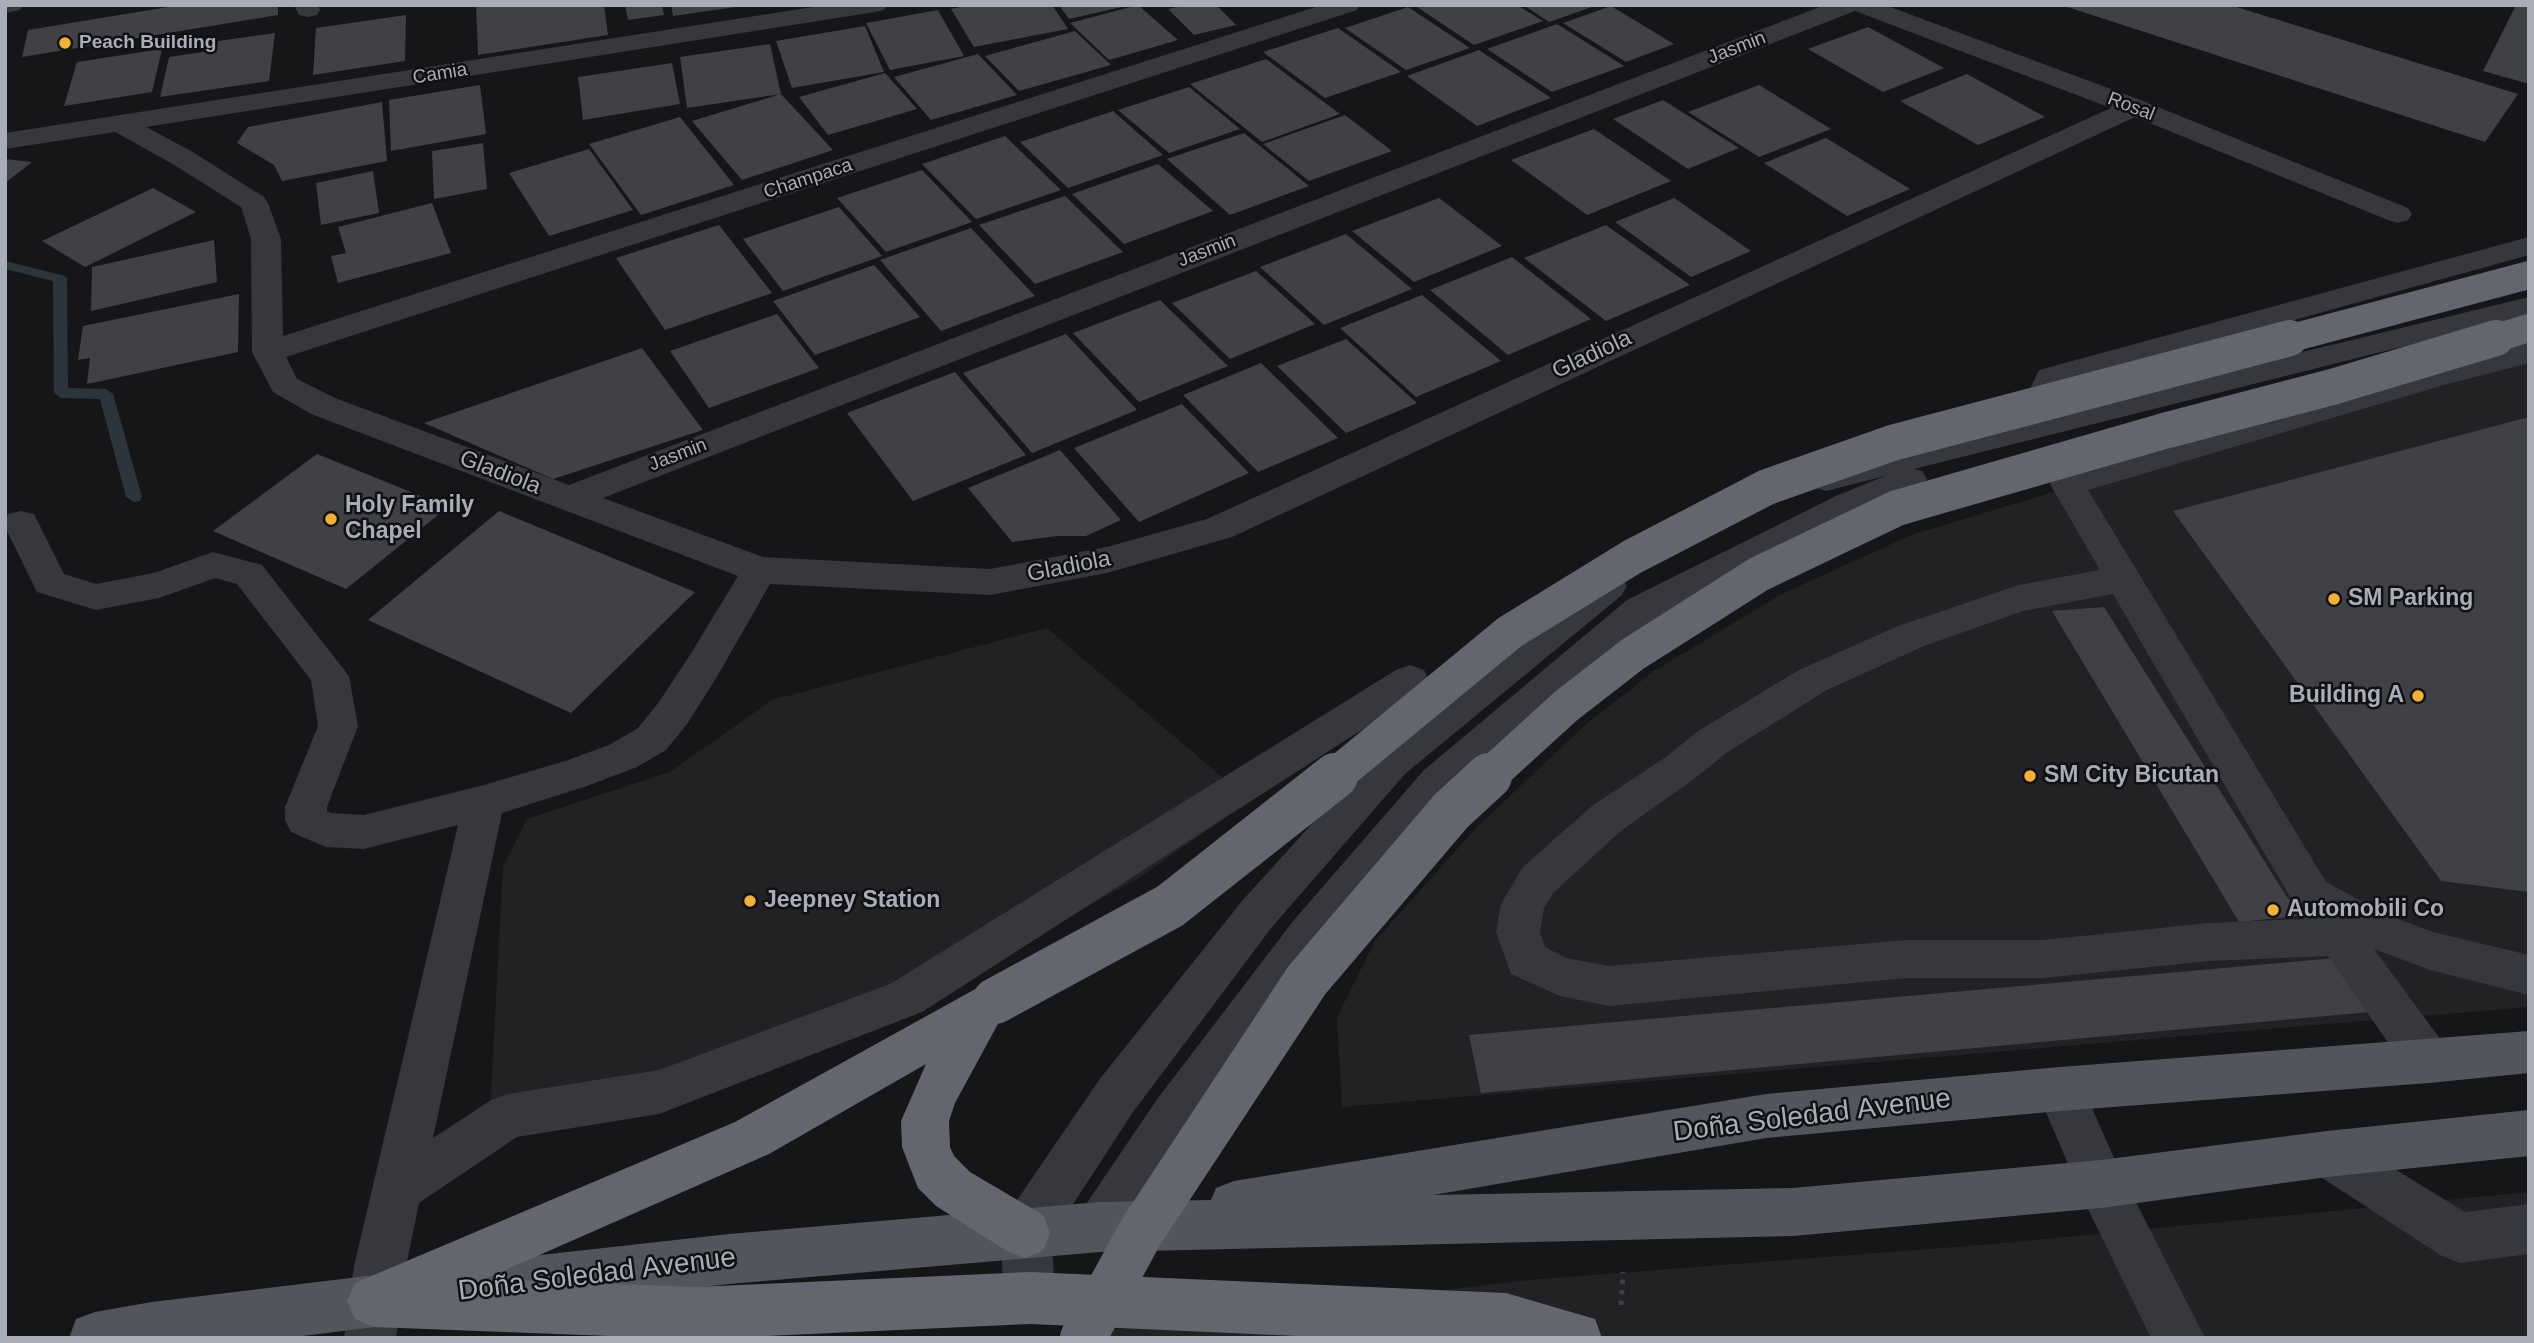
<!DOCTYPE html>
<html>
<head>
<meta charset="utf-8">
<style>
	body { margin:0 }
	#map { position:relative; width:2534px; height:1343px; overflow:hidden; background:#161618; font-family:Helvetica,sans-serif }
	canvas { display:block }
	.frame { position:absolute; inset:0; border:7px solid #a8adb8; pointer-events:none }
</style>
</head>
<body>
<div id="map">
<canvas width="2534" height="1343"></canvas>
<div class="frame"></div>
</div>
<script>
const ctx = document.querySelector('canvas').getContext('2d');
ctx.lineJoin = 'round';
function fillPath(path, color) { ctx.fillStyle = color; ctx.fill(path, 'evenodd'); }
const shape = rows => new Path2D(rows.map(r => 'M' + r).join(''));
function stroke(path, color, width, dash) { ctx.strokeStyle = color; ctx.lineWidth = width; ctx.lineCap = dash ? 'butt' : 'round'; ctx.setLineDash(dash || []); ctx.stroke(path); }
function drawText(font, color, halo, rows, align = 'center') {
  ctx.font = font + ' Helvetica,sans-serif'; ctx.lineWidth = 5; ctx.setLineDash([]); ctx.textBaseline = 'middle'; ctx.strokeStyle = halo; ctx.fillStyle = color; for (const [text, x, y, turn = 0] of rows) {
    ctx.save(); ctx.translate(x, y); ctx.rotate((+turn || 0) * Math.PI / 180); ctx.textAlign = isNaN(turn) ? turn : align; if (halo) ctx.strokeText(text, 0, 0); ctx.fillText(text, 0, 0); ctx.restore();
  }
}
const built = shape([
	[2529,348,2529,1007,1342,1107,1337,1017,1375,941,1476,828,1585,725,1654,671,1780,595,1911,535],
	[1047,628,1250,801,1140,877,929,997,489,1131,503,866,527,819,670,772,772,700],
	[2529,1192,2529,1338,1040,1338,1528,1280,1993,1244]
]);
const stream = shape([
	[5,261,65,276,67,279,68,388,106,389,113,394,142,497,140,501,134,502,126,497,100,399,61,398,54,393,53,281,5,269,5,261]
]);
const building = shape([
	[180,5,278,5,278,15,22,57,28,30],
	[476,5,604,5,608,35,478,55],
	[625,5,662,5,664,15,628,20],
	[671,5,735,5,736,7,673,16],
	[968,5,1052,5,1068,29,974,47,951,9],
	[1059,5,1121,5,1122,7,1069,19],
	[1138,5,1178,40,1109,60,1070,23],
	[1186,5,1216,5,1236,25,1194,35,1168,9],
	[1414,5,1517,5,1543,21,1474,45],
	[1523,5,1595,5,1595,6,1549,22],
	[2061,5,2230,5,2518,94,2485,142],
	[2516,5,2529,5,2529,84,2483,71],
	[1611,6,1674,44,1626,62,1563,23],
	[1408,7,1470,48,1406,70,1345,28],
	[938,10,964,56,890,70,866,23],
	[406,15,405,61,313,75,316,28],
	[1557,24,1624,66,1552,92,1487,49],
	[865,26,884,72,792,88,776,41],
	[1868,27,1944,68,1883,92,1808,49],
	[1338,28,1401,72,1325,98,1263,52],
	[1075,31,1111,65,1019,91,985,56],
	[275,33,269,81,160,97,169,57,216,50,218,41],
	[770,44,781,94,687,108,680,57],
	[162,49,152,92,64,106,77,62],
	[1479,50,1551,98,1477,126,1407,76],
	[978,54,1017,95,931,120,894,77],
	[1266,59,1340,114,1262,142,1190,84],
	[672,63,680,104,583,120,578,77],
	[885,73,917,109,828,135,799,97],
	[1967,74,2045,117,1978,145,1900,101],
	[480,85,486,134,391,151,389,100],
	[1759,85,1831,129,1759,157,1688,112],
	[1189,87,1240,129,1169,153,1118,110],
	[781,94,833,150,742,180,692,121],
	[1663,100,1739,148,1688,169,1613,119],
	[382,102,387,161,282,181,274,165,237,143,248,127],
	[1113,111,1163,155,1068,188,1020,142],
	[1345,115,1392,151,1309,181,1263,144],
	[680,117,734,185,641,215,589,144],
	[1594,129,1671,181,1587,215,1511,160],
	[1244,133,1309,186,1230,215,1167,159],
	[1005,136,1061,190,976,219,922,164],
	[1826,138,1910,189,1847,216,1764,163],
	[483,143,487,189,434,199,432,151],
	[589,149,633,210,549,236,509,173],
	[5,159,32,162,5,183],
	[1158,164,1213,211,1124,244,1072,194],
	[922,170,972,222,886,252,837,198],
	[373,171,379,213,321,225,316,183],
	[153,188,196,212,85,267,42,241],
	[1065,196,1123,252,1035,284,979,225],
	[1439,198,1502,246,1414,282,1352,231],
	[1674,198,1751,251,1691,277,1615,222],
	[432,203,451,253,338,283,331,256,346,253,338,227],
	[839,207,882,256,783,291,743,239],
	[719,225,772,293,665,330,616,258],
	[1606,225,1690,285,1606,321,1524,258],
	[971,228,1035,296,941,331,880,260],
	[1346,234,1412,289,1324,325,1260,267],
	[214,240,217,282,91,311,92,267],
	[1512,257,1591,319,1508,355,1430,290],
	[874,265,920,317,815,355,773,301],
	[1256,271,1315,324,1230,359,1172,303],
	[239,294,238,352,87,384,90,358,78,360,83,326],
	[1422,295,1501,361,1416,397,1340,328],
	[1160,300,1228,366,1139,402,1073,333],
	[777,314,819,368,709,408,670,351],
	[1066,334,1137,410,1032,453,963,373],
	[1346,339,1417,403,1346,433,1277,366],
	[642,348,703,430,553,479,424,423],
	[1261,363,1338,438,1258,472,1183,395],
	[955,372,1026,455,913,501,847,413],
	[1182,404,1249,473,1139,522,1074,448],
	[2529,417,2529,892,2441,881,2173,511],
	[1060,450,1121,520,1086,536,1057,536,1012,542,968,488],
	[317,454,448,507,346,589,213,531],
	[499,511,695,592,571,713,368,620],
	[2104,607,2299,916,2239,922,2052,611],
	[2336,958,2370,1012,1481,1093,1469,1035]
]);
const path = shape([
	[1621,1305,1623,1272]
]);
const minor = shape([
	[5,5,23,5,20,10,5,13,5,5],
	[294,5,318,5,320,10,317,15,308,17,299,15,294,5],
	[826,5,887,5,884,10,875,12,146,127,191,151,264,197,268,203,281,239,283,336,1322,5,1360,5,1357,10,286,357,297,379,335,398,569,485,1825,5,1885,5,2143,101,2408,208,2412,214,2408,220,2398,223,2388,220,2135,117,1232,537,1107,573,990,595,770,584,718,675,687,724,666,750,637,767,587,786,502,813,433,1138,491,1100,508,1094,659,1070,890,984,1396,670,1410,665,1424,670,1429,680,1424,690,922,1012,659,1114,517,1137,419,1203,406,1266,396,1338,344,1338,354,1266,458,825,364,849,326,847,291,832,285,820,285,807,318,726,311,680,237,584,215,578,159,598,96,610,37,592,5,527,5,520,8,514,21,511,34,514,64,574,96,584,154,573,213,552,262,565,349,676,358,726,327,807,327,811,331,813,364,815,484,785,565,761,609,745,638,728,659,702,690,655,738,576,311,414,273,392,252,352,251,239,241,207,171,163,115,132,5,149,5,133,826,5],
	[1855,11,2111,108,1207,519,1107,547,990,569,763,557,603,498,1855,11],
	[2529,237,2529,255,2063,384,2051,413,2529,297,2529,315,1914,469,1922,471,1927,479,1922,487,1860,512,1653,620,1452,794,1326,946,1192,1130,1118,1244,1100,1252,1082,1244,1075,1227,1082,1210,1158,1098,1294,920,1424,770,1627,600,1836,496,1885,476,1826,491,1814,487,1809,479,1814,471,2014,422,2039,370,2529,237],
	[2529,343,2529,363,2444,385,2088,490,2326,882,2385,914,2433,932,2529,955,2529,995,2430,970,2374,949,2446,1047,2452,1062,2446,1077,2429,1083,2412,1077,2328,956,2209,961,2043,978,1906,978,1609,1006,1560,996,1511,974,1496,932,1501,904,1523,867,1592,806,1666,757,1698,731,1799,670,1898,626,2019,585,2100,570,2050,484,2055,476,2423,370,2529,343],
	[2113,594,2303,919,2209,923,2043,940,1906,940,1609,966,1566,958,1545,947,1540,932,1544,908,1553,893,1622,830,1694,779,1726,753,1827,690,1924,646,2023,611,2113,594],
	[1609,573,1622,577,1627,586,1622,595,1405,774,1272,927,1133,1112,1051,1238,1056,1298,1048,1316,1030,1324,1012,1316,1004,1298,1000,1233,1007,1215,1099,1080,1242,901,1377,752,1596,577,1609,573],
	[2060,1067,2077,1074,2118,1167,2205,1338,2151,1338,2084,1201,2036,1089,2043,1074,2060,1067],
	[2327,1131,2344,1138,2465,1212,2529,1204,2529,1254,2460,1263,2442,1256,2310,1170,2303,1154,2310,1138,2327,1131]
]);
const major = shape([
	[2529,1031,2529,1073,2429,1083,2060,1111,1766,1138,1433,1195,1793,1188,2101,1160,2327,1131,2529,1110,2529,1156,2327,1177,2101,1208,1793,1236,1100,1252,729,1284,487,1313,469,1305,461,1287,469,1269,487,1261,729,1234,1100,1202,1211,1200,1216,1188,1234,1181,1766,1094,2060,1067,2529,1031],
	[400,1272,418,1280,426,1298,418,1316,400,1324,286,1338,69,1338,76,1319,95,1312,152,1302,400,1272]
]);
const highway = shape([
	[995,981,1011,987,1018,1001,1011,1015,999,1022,955,1103,949,1121,950,1147,954,1156,970,1172,1043,1215,1050,1233,1043,1251,1025,1258,1007,1251,936,1206,918,1188,902,1147,901,1121,926,1064,769,1154,485,1279,695,1287,1030,1272,1506,1293,1595,1319,1602,1338,1342,1338,1030,1324,723,1338,662,1338,373,1327,355,1319,347,1301,355,1283,735,1122,979,987,995,981]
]);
const highwayBridgeFar2 = shape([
	[2284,340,2529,275],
	[2490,340,2529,328]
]);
const highwayBridgeFar1 = shape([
	[1333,778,1510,632,1632,557,1767,487,1892,443,2290,338],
	[1487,778,1566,706,1633,654,1759,574,1897,508,2164,431,2332,387,2496,338]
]);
const highwayBridge = shape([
	[995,1001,1170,906,1335,776],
	[1083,1338,1141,1232,1307,980,1451,811,1489,776]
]);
const markers = [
	[65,43,7,"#f2b134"],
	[331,519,7,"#f2b134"],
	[2334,599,7,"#f2b134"],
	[2418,696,7,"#f2b134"],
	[2030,776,7,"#f2b134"],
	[750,901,7,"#f2b134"],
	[2273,910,7,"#f2b134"]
];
const farPoinames = [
	["Peach Building",79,43]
];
const farStreetnames = [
	["Jasmin",1737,48,-21],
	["Camia",440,74,-9],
	["Rosal",2131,107,21],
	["Champaca",808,179,-18],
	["Jasmin",1207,251,-21],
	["Jasmin",678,455,-21]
];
const streetNames = [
	["Gladiola",1592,355,-25],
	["Gladiola",500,473,21],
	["Gladiola",1069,567,-11]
];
const poiNames = [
	["Holy Family",345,506],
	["Chapel",345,532],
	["SM Parking",2348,599],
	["Building A",2404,696,"right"],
	["SM City Bicutan",2044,776],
	["Jeepney Station",764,901],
	["Automobili Co",2287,910]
];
const nearStreetnames = [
	["Doña Soledad Avenue",1812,1116,-7],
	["Doña Soledad Avenue",597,1275,-7]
];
fillPath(built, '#222225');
fillPath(stream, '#2c353c');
fillPath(building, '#404145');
stroke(path, '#3d3f44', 5, [4.5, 6]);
fillPath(minor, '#37383d');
fillPath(major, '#53555c');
fillPath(highway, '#63666e');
stroke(highwayBridgeFar2, '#63666e', 28);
stroke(highwayBridgeFar1, '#63666e', 36);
stroke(highwayBridge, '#63666e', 46);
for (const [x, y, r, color] of markers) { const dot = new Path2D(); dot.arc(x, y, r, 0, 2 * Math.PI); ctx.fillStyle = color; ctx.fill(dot); stroke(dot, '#111113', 2.5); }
drawText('bold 19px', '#a8adb8', '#111113', farPoinames, 'left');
drawText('19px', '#a8adb8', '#111113', farStreetnames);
drawText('23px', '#a8adb8', '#111113', streetNames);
drawText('bold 23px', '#a8adb8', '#111113', poiNames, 'left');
drawText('28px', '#a8adb8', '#111113', nearStreetnames);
</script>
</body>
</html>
